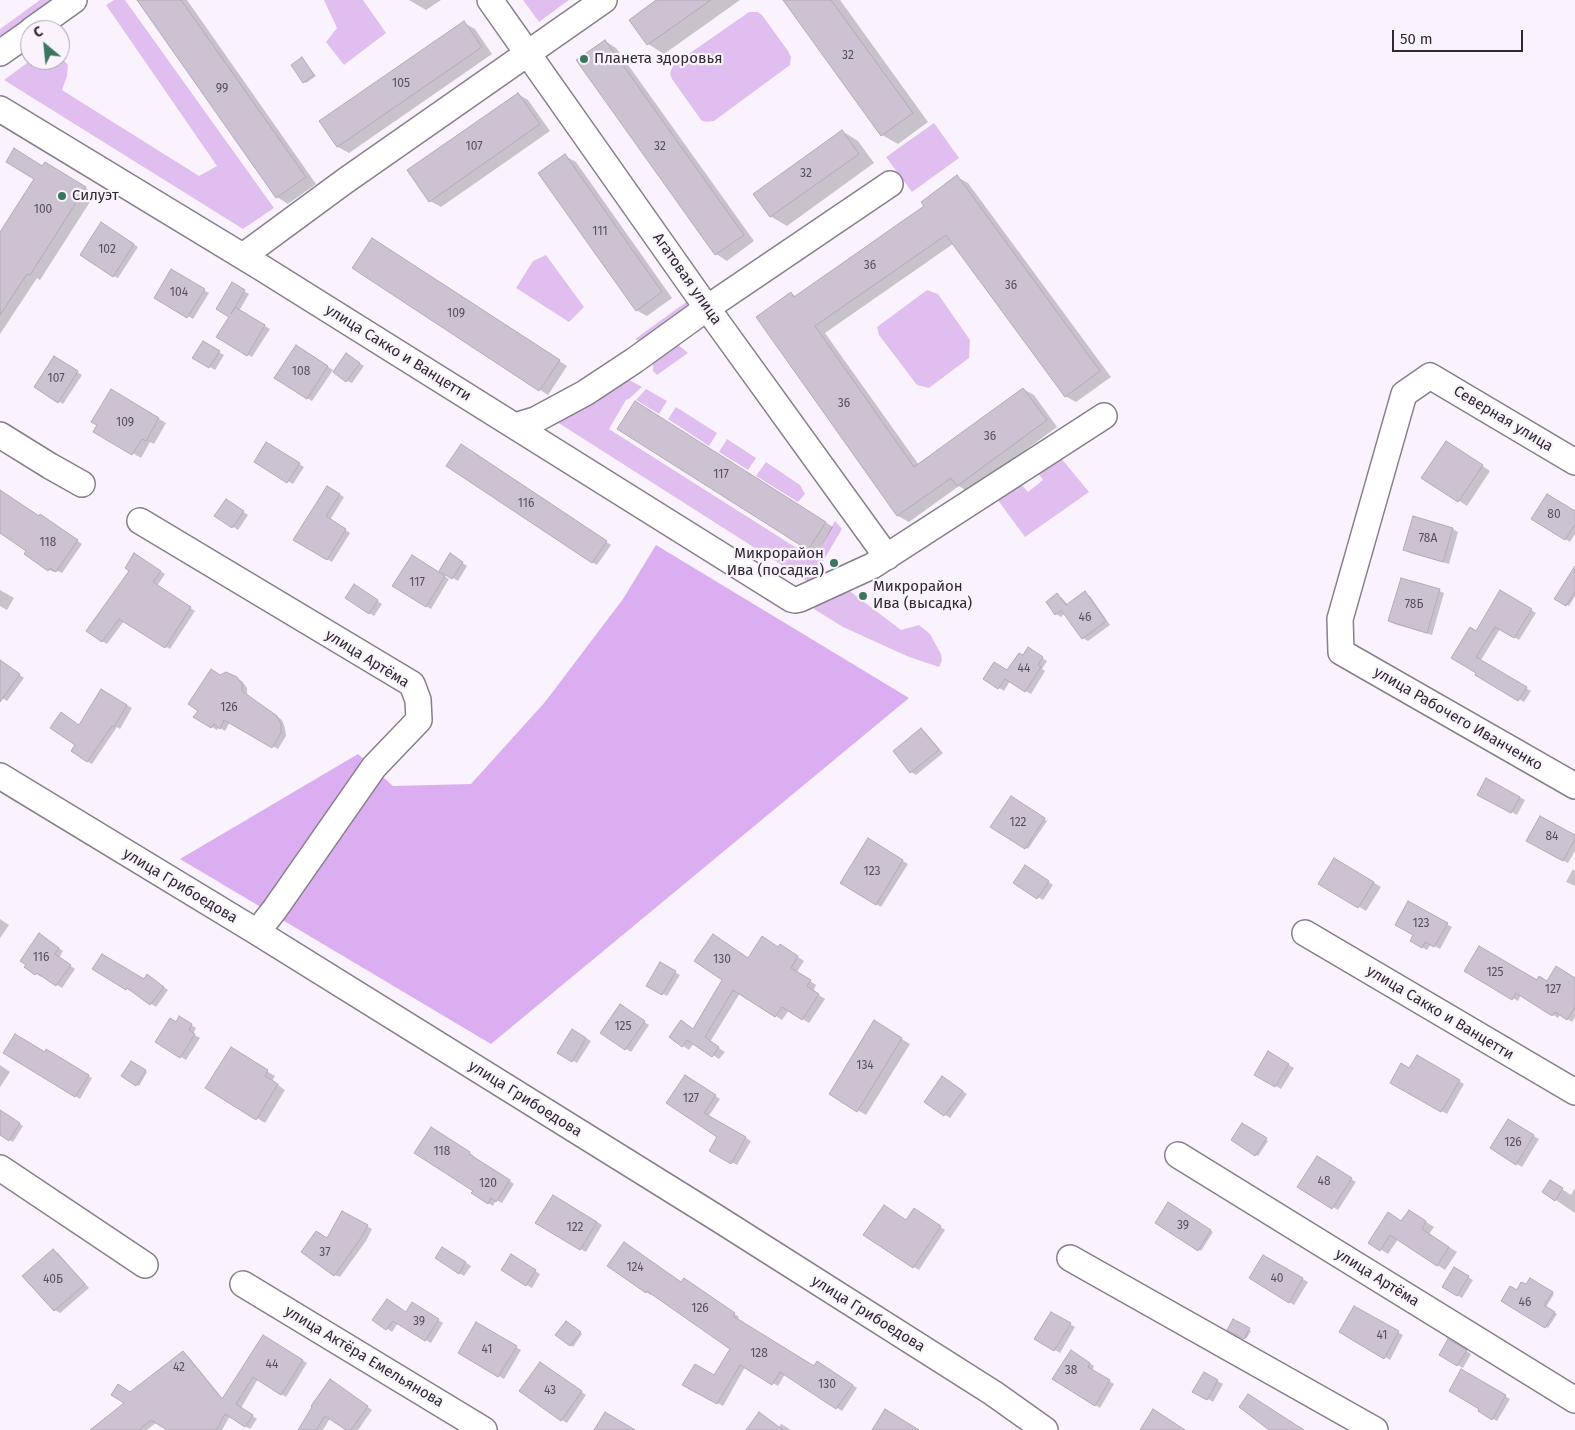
<!DOCTYPE html>
<html>
<head>
<meta charset="utf-8">
<style>
	body { margin:0 }
	#map { position:relative; width:1575px; height:1430px; overflow:hidden; background:#faf3fd; font-family:"Fira Sans",sans-serif }
	canvas { display:block }
	.north { position:absolute; left:20px; top:20px; width:50px; height:50px; box-sizing:border-box; background:#faf3fd; border:1px solid #a8a3ab; border-radius:50%; rotate:332deg; font-size:14px; font-weight:700; line-height:20px; text-align:center; color:#2e2a30 }
	.north::after { content:''; display:block; margin:auto; width:18px; height:22px; background:#3a765f; clip-path:polygon(50% 0,100% 100%,50% 72%,0 100%) }
	.scale { position:absolute; left:1392px; top:30px; width:131px; height:22px; box-sizing:border-box; border:2px solid #2e2a30; border-top:0; padding-left:6px; font-size:15px; line-height:18px; white-space:nowrap; color:#2e2a30; -webkit-text-stroke:4px #faf3fd; paint-order:stroke }
</style>
</head>
<body>
<div id="map">
<canvas width="1575" height="1430"></canvas>
<div class="north">С</div>
<div class="scale">50 m</div>
</div>
<script>
const ctx = document.querySelector('canvas').getContext('2d');
ctx.lineJoin = 'round';
function fillPath(path, color) { ctx.fillStyle = color; ctx.fill(path, 'evenodd'); }
const shape = rows => new Path2D(rows.map(r => 'M' + r).join(''));
function stroke(path, color, width, dash) { ctx.strokeStyle = color; ctx.lineWidth = width; ctx.lineCap = dash ? 'butt' : 'round'; ctx.setLineDash(dash || []); ctx.stroke(path); }
function drawText(font, color, halo, rows, align = 'center') {
  ctx.font = font + ' "Fira Sans",sans-serif'; ctx.lineWidth = 4.5; ctx.setLineDash([]); ctx.textBaseline = 'middle'; ctx.strokeStyle = halo; ctx.fillStyle = color; for (const [text, x, y, turn = 0] of rows) {
    ctx.save(); ctx.translate(x, y); ctx.rotate((+turn || 0) * Math.PI / 180); ctx.textAlign = isNaN(turn) ? turn : align; if (halo) ctx.strokeText(text, 0, 0); ctx.fillText(text, 0, 0); ctx.restore();
  }
}
const green = shape([
	[40,0,53,0,0,38,0,29],
	[114,0,125,0,274,208,243,229,4,80,31,60,60,60,60,56,68,65,67,76,62,90,199,176,217,166,106,5],
	[324,0,363,0,386,33,344,65,326,42,337,28],
	[523,0,569,0,539,22],
	[749,12,758,12,762,15,788,51,791,57,790,65,714,121,706,122,701,120,672,79,670,74,671,70,673,65],
	[934,123,959,158,912,192,886,157],
	[546,255,584,307,569,322,516,288,533,261],
	[927,290,938,294,970,340,969,358,929,388,917,385,879,335,877,327],
	[693,297,693,305,640,342,635,339],
	[677,345,681,347,688,353,657,375,653,371,653,362,667,350],
	[626,378,642,387,630,398,626,400,609,429,795,547,815,557,835,521,842,529,810,583,557,422,598,400],
	[646,389,667,401,659,414,636,400],
	[676,407,717,433,709,446,668,419],
	[727,439,756,458,748,470,719,452],
	[1056,452,1089,492,1025,537,994,495,1018,480,1028,492,1043,480,1034,467],
	[766,462,800,485,805,494,798,502,756,476],
	[843,586,901,630,919,625,930,634,941,654,942,661,939,667,909,657,843,627,814,609,825,593]
]);
const forest = shape([
	[656,545,909,698,491,1044,180,859,358,754,393,786,471,784,545,702,623,599]
]);
const shadow = shape([
	[139,0,187,0,316,184,288,204,277,197],
	[409,0,441,0,426,10],
	[658,0,740,0,664,54,648,44,631,20],
	[784,0,840,0,928,122,898,144,882,135],
	[464,23,475,29,492,54,349,153,338,147,321,122],
	[605,41,616,48,754,241,727,261,716,254,578,60],
	[302,59,316,76,306,83,304,82],
	[518,94,528,100,550,131,441,207,430,201],
	[842,131,858,141,874,163,787,226,770,216],
	[565,156,576,162,672,298,647,316,636,310],
	[43,167,55,169,95,194,40,280,37,278,0,334,0,234],
	[957,177,968,183,1111,377,1076,402,1065,396,953,244,825,333,919,465,1023,389,1034,395,1057,427,968,492,959,486,909,522,898,516,757,317,791,293,796,297,926,207],
	[107,227,138,247,118,278,113,276],
	[381,244,567,366,548,395,354,268],
	[171,271,209,293,193,319,156,297],
	[232,284,249,294,239,311,270,329,252,357,218,337,230,317],
	[203,343,224,355,215,370,194,357],
	[301,349,333,370,312,401,276,378],
	[54,358,82,375,63,404,36,387],
	[351,358,364,366,352,383,347,381],
	[112,391,166,423,154,444,150,442,141,458,95,431],
	[643,407,833,527,817,553,809,549],
	[267,444,304,467,293,484,256,462],
	[1454,447,1490,471,1467,506,1423,477],
	[466,449,611,545,597,565,592,562],
	[327,487,344,497,330,520,350,533,332,562,295,539],
	[0,491,82,544,62,573,56,570,54,572,49,570,27,550,0,533],
	[231,504,248,515,238,530,216,516],
	[1575,512,1575,534,1570,542,1533,518],
	[1414,518,1453,529,1458,532,1449,564,1410,553,1405,550],
	[135,555,165,574,157,586,195,611,170,649,124,621,107,644,102,641,131,570],
	[450,555,467,566,458,581,440,570],
	[412,557,449,579,431,609,394,586],
	[1575,584,1575,596,1569,606,1556,599],
	[358,589,382,604,374,616,346,598],
	[0,590,14,598,7,610,0,606],
	[1439,591,1444,593,1432,635,1394,624,1389,621],
	[1501,592,1536,613,1519,640,1500,629,1481,660,1531,691,1524,702,1477,674,1478,673,1453,657,1476,632],
	[1085,593,1090,596,1110,625,1088,641,1083,638,1065,613,1061,617,1056,614,1057,595,1062,598,1068,605],
	[1033,652,1047,661,1042,669,1045,671,1031,694,1010,681,1004,691,985,679,1008,672,1023,656],
	[0,661,24,678,7,701,0,697],
	[220,676,236,678,242,681,247,688,247,696,282,720,285,728,286,736,278,749,230,722,225,731,219,727,217,730,195,717],
	[101,690,132,708,120,729,117,727,92,764,87,761,76,745,80,726],
	[921,730,926,733,943,753,916,775,911,772],
	[1486,779,1525,800,1517,815,1478,794],
	[1011,798,1047,821,1028,849,992,827],
	[1575,836,1575,851,1568,863,1528,840],
	[868,840,908,864,881,907,841,883],
	[1334,859,1381,887,1366,911,1320,883],
	[1573,869,1575,871,1575,886,1566,882],
	[1031,870,1053,885,1043,900,1038,897],
	[1408,903,1452,927,1440,949,1431,944,1427,950,1411,941,1415,935],
	[0,919,9,925,0,938],
	[44,938,63,951,59,958,75,969,62,988,42,975,41,977,36,974],
	[779,949,787,950,804,961,797,972,816,985,813,991,825,999,809,1023,789,1010,782,1020,740,993,710,1042,725,1052,719,1059,694,1043,689,1050,683,1046,688,1025,694,1030,748,959],
	[661,964,680,975,667,996,648,985],
	[94,969,144,980,152,979,168,990,156,1007,132,991],
	[1465,971,1547,982,1575,979,1575,1017,1572,1022,1560,1014,1558,1018,1521,995,1518,1001],
	[625,1008,649,1025,631,1052,602,1033],
	[180,1018,196,1028,193,1034,200,1038,186,1060,157,1042,176,1023],
	[874,1022,910,1044,866,1115,830,1094],
	[573,1030,591,1041,577,1063,559,1052],
	[231,1049,275,1076,272,1081,285,1090,265,1123,207,1088],
	[47,1051,92,1078,80,1099,5,1053,45,1054],
	[1269,1053,1294,1068,1281,1089,1256,1074],
	[1417,1057,1464,1084,1447,1114,1392,1082,1410,1070],
	[132,1062,147,1072,139,1086,123,1076],
	[0,1065,10,1072,0,1087],
	[690,1079,720,1099,708,1117,751,1141,737,1165,711,1151,719,1137,667,1102],
	[948,1081,967,1094,950,1118,926,1102],
	[0,1111,23,1126,13,1142,0,1134],
	[1508,1121,1539,1139,1522,1167,1491,1148],
	[1243,1124,1268,1141,1258,1156,1233,1140],
	[437,1132,474,1156,473,1157,514,1184,502,1203,496,1200,493,1206,473,1193,474,1191],
	[1317,1157,1356,1182,1338,1210,1299,1186],
	[1550,1181,1571,1195,1575,1188,1575,1213,1544,1192],
	[554,1197,602,1225,586,1252,536,1223],
	[1168,1204,1213,1232,1201,1251,1156,1223],
	[343,1213,372,1229,366,1241,340,1277,335,1275,327,1240],
	[919,1213,945,1230,919,1270,914,1267,907,1221],
	[1417,1216,1434,1227,1429,1234,1457,1252,1445,1270,1398,1239,1388,1254,1370,1243,1402,1222],
	[443,1248,471,1266,464,1276,437,1258],
	[53,1250,58,1253,89,1288,60,1313,55,1310,24,1276],
	[511,1256,540,1274,532,1288,502,1270],
	[1264,1256,1308,1282,1294,1305,1251,1278],
	[609,1266,682,1283,689,1282,739,1317,737,1320,815,1367,822,1365,857,1388,842,1411,785,1374,778,1386,745,1367,723,1406,700,1393,699,1394,683,1385,714,1377,732,1349,652,1293,651,1295,646,1292],
	[1454,1269,1473,1280,1462,1298,1443,1287],
	[1530,1279,1554,1294,1546,1307,1557,1314,1548,1328,1503,1300,1526,1286],
	[413,1304,443,1323,431,1343,398,1323,392,1332,374,1320,407,1313],
	[1354,1308,1403,1335,1390,1360,1341,1332],
	[1051,1313,1075,1327,1060,1353,1036,1339],
	[1233,1321,1251,1331,1246,1339,1228,1329],
	[477,1324,521,1350,504,1379,460,1353],
	[569,1324,582,1334,573,1347,557,1335],
	[264,1337,307,1363,286,1397,258,1379,241,1408,257,1419,250,1429,230,1416,222,1430,170,1430,157,1422,147,1430,92,1430,126,1403,131,1393,183,1353,188,1356,223,1399],
	[1449,1340,1471,1354,1463,1368,1441,1355],
	[1071,1352,1094,1366,1092,1371,1114,1384,1100,1408,1054,1379],
	[545,1366,586,1395,567,1423,562,1420],
	[1462,1371,1510,1399,1497,1421,1480,1411,1481,1409],
	[1204,1374,1223,1384,1213,1402,1194,1391],
	[335,1384,372,1410,358,1430,348,1430,330,1418,323,1430,299,1430],
	[781,1424,791,1430,777,1430]
]);
const building = shape([
	[137,0,181,0,306,177,276,198,137,0],
	[656,0,711,0,647,45,629,20,656,0],
	[783,0,831,0,913,113,881,136,783,0],
	[464,21,482,47,337,147,319,121,464,21],
	[605,40,744,235,715,255,576,60,605,40],
	[302,57,314,75,303,83,291,65,302,57],
	[518,93,540,124,429,202,407,170,518,93],
	[842,130,859,154,770,217,753,194,842,130],
	[14,148,42,166,45,162,86,187,30,275,27,274,0,315,0,232,34,179,6,162,14,148],
	[565,154,662,292,636,311,538,173,565,154],
	[957,175,1100,371,1065,397,946,235,815,326,914,467,1023,388,1047,420,957,486,951,478,897,516,756,317,791,292,794,297,924,206,921,202,957,175],
	[101,222,134,244,113,277,80,255,101,222],
	[372,238,560,360,539,391,352,268,372,238],
	[171,269,205,289,187,318,154,298,171,269],
	[232,282,245,290,231,314,235,307,265,325,247,356,216,337,229,317,216,309,232,282],
	[203,341,220,351,209,368,192,358,203,341],
	[296,345,328,366,307,399,274,378,296,345],
	[346,353,360,363,346,382,333,372,346,353],
	[54,356,78,371,58,403,34,387,54,356],
	[111,389,159,418,146,441,142,439,132,455,93,432,97,425,91,422,111,389],
	[635,401,826,522,808,550,617,429,635,401],
	[1446,441,1483,465,1458,502,1421,478,1446,441],
	[266,442,300,463,287,483,254,462,266,442],
	[461,444,607,541,592,563,446,466,461,444],
	[327,486,340,494,326,516,346,529,327,560,293,540,327,486],
	[0,490,39,516,40,514,78,540,56,572,50,568,48,571,24,554,26,551,0,533,0,490],
	[1547,494,1575,511,1575,524,1565,540,1531,519,1547,494],
	[226,499,244,511,232,528,214,516,226,499],
	[1413,516,1453,528,1443,562,1403,550,1413,516],
	[134,553,161,571,153,582,191,607,165,648,119,619,102,642,86,631,129,571,125,568,134,553],
	[450,553,463,562,452,579,439,571,450,553],
	[412,555,445,576,426,607,392,586,412,555],
	[1575,566,1575,592,1566,606,1554,599,1575,566],
	[1401,578,1440,589,1427,633,1388,621,1401,578],
	[354,584,378,600,369,614,345,598,354,584],
	[1500,590,1532,609,1514,638,1495,627,1476,657,1527,687,1518,701,1475,675,1476,673,1451,658,1470,627,1476,631,1500,590],
	[1085,591,1106,621,1082,639,1061,610,1055,615,1046,602,1057,593,1066,605,1085,591],
	[1028,647,1043,657,1038,665,1041,667,1025,692,1005,679,998,689,983,679,994,662,1007,670,1019,653,1023,655,1028,647],
	[0,660,20,674,0,702,0,660],
	[211,669,220,675,226,672,237,677,242,684,242,691,277,716,281,724,281,733,272,748,224,720,220,729,214,724,211,728,193,717,198,711,188,704,211,669],
	[101,689,127,705,114,727,112,726,87,762,71,751,75,745,50,728,61,712,79,725,101,689],
	[921,728,939,750,910,773,893,751,921,728],
	[1486,778,1520,797,1511,813,1477,795,1486,778],
	[1011,796,1045,818,1025,849,990,827,1011,796],
	[1540,816,1575,835,1575,839,1563,861,1526,841,1540,816],
	[868,838,903,860,876,905,840,883,868,838],
	[1334,858,1374,882,1358,908,1318,884,1334,858],
	[1025,865,1049,881,1037,899,1013,883,1025,865],
	[1408,901,1448,923,1434,947,1425,942,1422,948,1410,941,1413,935,1395,925,1408,901],
	[39,933,59,948,55,954,71,965,56,986,37,973,35,975,24,967,26,965,20,961,39,933],
	[713,934,748,958,762,936,778,947,780,944,798,956,791,968,811,980,807,986,819,994,802,1020,782,1007,775,1017,733,990,705,1037,719,1047,712,1057,687,1040,682,1047,669,1037,681,1020,693,1029,722,980,694,961,713,934],
	[1479,946,1537,980,1539,976,1547,981,1556,966,1575,978,1575,1007,1567,1020,1555,1012,1552,1016,1516,993,1512,1000,1464,971,1479,946],
	[102,954,144,979,147,974,164,987,150,1005,127,988,126,990,92,969,102,954],
	[660,962,676,971,662,995,646,986,660,962],
	[620,1004,645,1021,625,1050,600,1033,620,1004],
	[179,1016,192,1024,189,1030,195,1034,180,1058,155,1042,170,1018,176,1022,179,1016],
	[874,1020,902,1038,857,1112,829,1094,874,1020],
	[572,1029,586,1038,572,1062,557,1053,572,1029],
	[15,1034,45,1052,46,1049,89,1075,75,1097,3,1053,15,1034],
	[231,1047,268,1070,265,1076,278,1084,256,1120,205,1088,231,1047],
	[1268,1051,1289,1064,1275,1087,1254,1075,1268,1051],
	[1417,1055,1460,1080,1441,1112,1390,1083,1401,1063,1409,1068,1417,1055],
	[131,1061,146,1070,136,1086,121,1076,131,1061],
	[685,1075,716,1095,704,1113,746,1137,731,1164,709,1151,717,1137,666,1103,685,1075],
	[942,1076,963,1091,944,1116,924,1102,942,1076],
	[0,1110,20,1123,9,1141,0,1135,0,1110],
	[1508,1119,1534,1135,1516,1165,1490,1148,1508,1119],
	[1242,1123,1267,1138,1255,1156,1231,1140,1242,1123],
	[431,1127,470,1152,469,1154,510,1180,496,1202,491,1198,488,1204,471,1193,473,1191,414,1153,431,1127],
	[1317,1156,1352,1178,1332,1209,1297,1187,1317,1156],
	[1550,1180,1563,1188,1555,1201,1542,1192,1550,1180],
	[553,1195,597,1222,580,1250,535,1223,553,1195],
	[1168,1202,1211,1230,1198,1251,1155,1223,1168,1202],
	[884,1205,906,1220,914,1208,941,1226,913,1268,863,1235,884,1205],
	[1409,1210,1426,1221,1422,1229,1449,1247,1437,1266,1390,1235,1380,1251,1368,1243,1388,1212,1401,1221,1409,1210],
	[342,1211,368,1225,361,1238,334,1276,301,1252,316,1231,327,1238,342,1211],
	[624,1242,681,1282,684,1278,735,1313,733,1316,814,1366,817,1361,853,1385,836,1409,780,1372,772,1385,740,1365,717,1404,682,1385,695,1364,714,1375,730,1349,647,1291,646,1293,607,1266,624,1242],
	[442,1247,466,1262,459,1274,435,1258,442,1247],
	[53,1249,85,1284,54,1311,22,1276,53,1249],
	[511,1254,536,1270,526,1286,501,1270,511,1254],
	[1263,1255,1303,1278,1289,1303,1249,1278,1263,1255],
	[1454,1267,1469,1276,1457,1296,1442,1287,1454,1267],
	[1530,1278,1553,1292,1544,1305,1555,1312,1545,1328,1501,1301,1510,1286,1517,1290,1521,1282,1526,1284,1530,1278],
	[387,1299,406,1312,412,1302,439,1319,425,1341,393,1321,386,1330,372,1320,387,1299],
	[1354,1306,1399,1331,1384,1359,1339,1332,1354,1306],
	[1051,1312,1071,1323,1054,1351,1034,1339,1051,1312],
	[1233,1319,1250,1328,1244,1339,1227,1330,1233,1319],
	[566,1321,581,1332,570,1346,555,1335,566,1321],
	[476,1322,517,1346,498,1377,458,1353,476,1322],
	[263,1335,303,1360,281,1395,253,1377,236,1404,253,1415,245,1427,225,1414,216,1430,167,1430,151,1420,139,1430,90,1430,124,1403,111,1395,118,1384,130,1392,183,1351,222,1399,263,1335],
	[1448,1339,1467,1350,1457,1366,1439,1355,1448,1339],
	[1071,1350,1090,1363,1088,1367,1110,1380,1095,1406,1052,1379,1071,1350],
	[540,1362,582,1391,561,1421,519,1391,540,1362],
	[1461,1369,1506,1395,1492,1420,1478,1411,1479,1409,1449,1391,1461,1369],
	[1204,1372,1218,1380,1207,1400,1192,1392,1204,1372],
	[330,1379,368,1406,351,1430,346,1430,325,1416,316,1430,298,1430,312,1407,311,1406,330,1379],
	[1248,1394,1304,1430,1269,1430,1239,1407,1248,1394],
	[885,1409,919,1430,872,1430,885,1409],
	[1153,1409,1185,1430,1140,1430,1153,1409],
	[605,1412,635,1430,594,1430,605,1412],
	[759,1412,783,1430,746,1430,759,1412]
]);
const minor = shape([
	[490,0,707,308,887,557],
	[32,30,74,0],
	[0,53,30,32],
	[0,109,262,268,791,599,795,600,800,599,872,566,1104,416],
	[243,256,345,181,604,0],
	[515,426,535,420,585,393,635,360,707,308,890,184],
	[0,435,50,466,82,484],
	[1575,462,1430,376,1404,394,1340,619,1341,652,1575,786],
	[140,521,412,684,418,700,419,720,374,767,275,909,257,932],
	[0,776,257,932,717,1218,993,1393,1045,1430],
	[1305,933,1575,1092],
	[1178,1155,1575,1400],
	[0,1168,145,1265],
	[1070,1258,1375,1430],
	[243,1284,484,1430]
]);
const markers = [
	[584,59,5,"#3a765f"],
	[62,196,5,"#3a765f"],
	[834,563,5,"#3a765f"],
	[863,596,5,"#3a765f"]
];
const numberNames = [
	["32",848,56],
	["105",401,84],
	["99",222,89],
	["107",474,147],
	["32",660,147],
	["32",806,174],
	["100",43,210],
	["111",600,232],
	["102",107,250],
	["36",870,266],
	["36",1011,286],
	["104",179,293],
	["109",456,314],
	["108",301,372],
	["107",56,379],
	["36",844,404],
	["109",125,423],
	["36",990,437],
	["117",721,475],
	["116",526,504],
	["80",1554,515],
	["78А",1428,539],
	["118",48,543],
	["117",417,583],
	["78Б",1414,605],
	["46",1085,618],
	["44",1024,669],
	["126",229,708],
	["122",1018,823],
	["84",1552,837],
	["123",872,872],
	["123",1421,924],
	["116",41,958],
	["130",722,960],
	["125",1495,973],
	["127",1553,990],
	["125",623,1027],
	["134",865,1066],
	["127",691,1099],
	["126",1513,1143],
	["118",442,1152],
	["48",1324,1182],
	["120",488,1184],
	["39",1183,1226],
	["122",575,1228],
	["37",325,1253],
	["124",635,1268],
	["40",1277,1279],
	["40Б",53,1280],
	["46",1525,1303],
	["126",700,1309],
	["39",419,1322],
	["41",1382,1336],
	["41",487,1350],
	["128",759,1354],
	["44",272,1365],
	["42",179,1368],
	["38",1071,1371],
	["130",827,1385],
	["43",550,1391]
];
const poiNames = [
	["Планета здоровья",594,59],
	["Силуэт",72,196],
	["Микрорайон",824,554,"right"],
	["Ива (посадка)",824,571,"right"],
	["Микрорайон",873,587],
	["Ива (высадка)",873,604]
];
const streetNames = [
	["Агатовая улица",687,279,55],
	["улица Сакко и Ванцетти",398,353,32],
	["Северная улица",1503,419,31],
	["улица Артёма",367,659,32],
	["улица Рабочего Иванченко",1458,719,30],
	["улица Грибоедова",180,886,31],
	["улица Сакко и Ванцетти",1440,1013,31],
	["улица Грибоедова",525,1099,32],
	["улица Артёма",1377,1278,32],
	["улица Грибоедова",868,1314,32],
	["улица Актёра Емельянова",364,1357,31]
];
fillPath(green, '#e0bff0');
fillPath(forest, '#dbaef1');
fillPath(shadow, '#0003');
fillPath(building, '#cdc2d2');
stroke(building, '#b4aab9', 1);
stroke(minor, '#887e8c', 28);
stroke(minor, '#fff', 25);
for (const [x, y, r, color] of markers) { const dot = new Path2D(); dot.arc(x, y, r, 0, 2 * Math.PI); ctx.fillStyle = color; ctx.fill(dot); stroke(dot, '#faf3fd', 2); }
drawText('12px', '#565058', null, numberNames);
drawText('15px', '#2e2a30', '#faf3fd', poiNames, 'left');
drawText('15px', '#2e2a30', '#faf3fd', streetNames);
</script>
</body>
</html>
